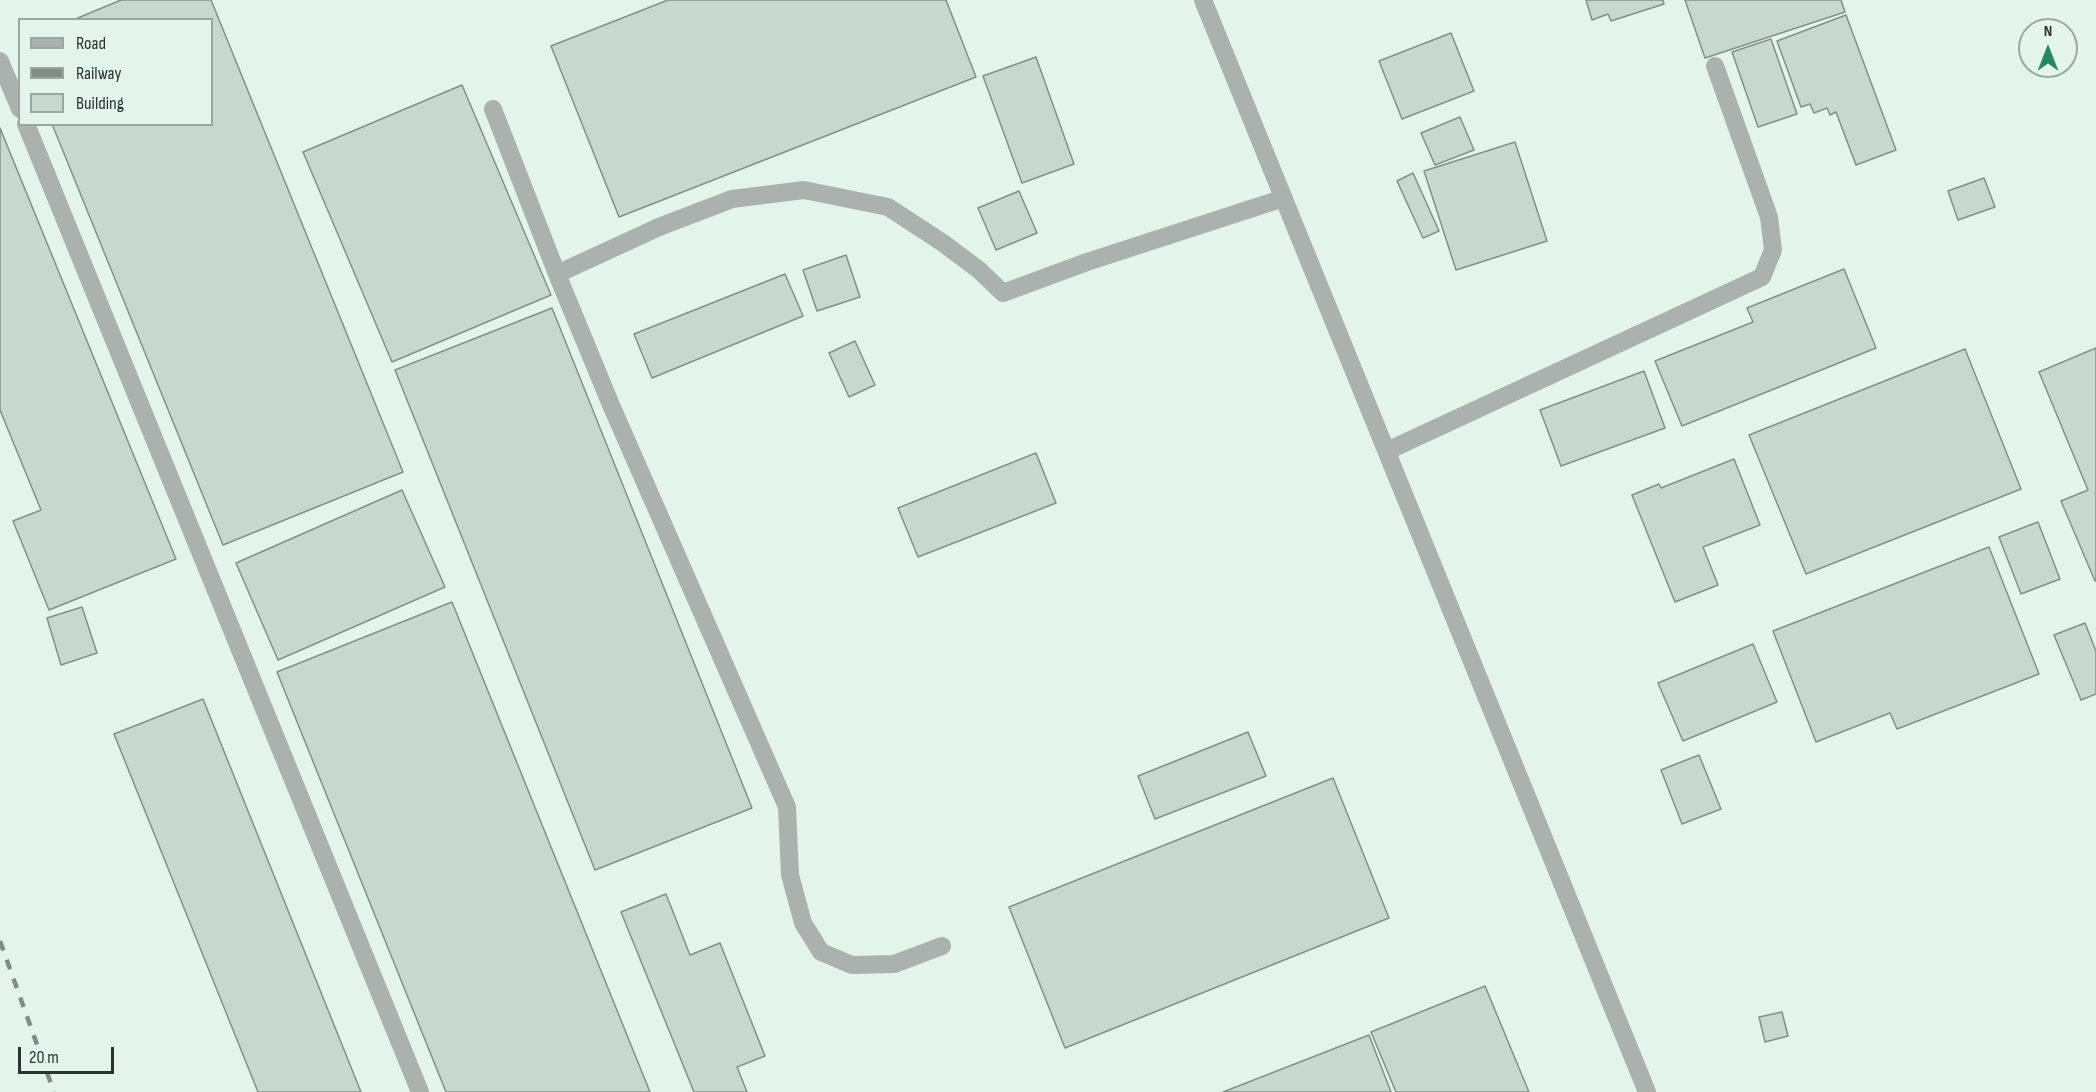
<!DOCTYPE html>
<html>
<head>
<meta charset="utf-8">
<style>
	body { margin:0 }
	#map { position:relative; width:2096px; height:1092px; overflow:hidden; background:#e3f5eb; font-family:"Sofia Sans Condensed",sans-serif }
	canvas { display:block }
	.legend { position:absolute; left:18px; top:18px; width:195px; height:108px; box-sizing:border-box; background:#e3f5eb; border:2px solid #9aa7a0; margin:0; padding:8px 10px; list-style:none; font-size:18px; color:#2c332f }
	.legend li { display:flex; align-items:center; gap:12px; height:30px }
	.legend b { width:30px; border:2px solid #9aa7a0 }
	.north { position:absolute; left:2018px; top:18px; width:60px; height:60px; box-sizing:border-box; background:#e3f5eb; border:2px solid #9aa7a0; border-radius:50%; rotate:0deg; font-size:16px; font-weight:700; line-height:24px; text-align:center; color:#2c332f }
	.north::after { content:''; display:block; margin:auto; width:21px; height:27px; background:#268963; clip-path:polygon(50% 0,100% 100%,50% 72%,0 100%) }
	.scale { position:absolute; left:18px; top:1047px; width:96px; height:27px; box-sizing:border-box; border:3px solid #2c332f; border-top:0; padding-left:8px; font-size:18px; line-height:21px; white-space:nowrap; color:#2c332f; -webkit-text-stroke:4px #e3f5eb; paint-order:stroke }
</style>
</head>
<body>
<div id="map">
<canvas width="2096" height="1092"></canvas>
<ul class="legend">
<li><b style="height:8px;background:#aab1ae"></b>Road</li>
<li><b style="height:8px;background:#808c85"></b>Railway</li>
<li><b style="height:16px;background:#c7d8cf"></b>Building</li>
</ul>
<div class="north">N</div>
<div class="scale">20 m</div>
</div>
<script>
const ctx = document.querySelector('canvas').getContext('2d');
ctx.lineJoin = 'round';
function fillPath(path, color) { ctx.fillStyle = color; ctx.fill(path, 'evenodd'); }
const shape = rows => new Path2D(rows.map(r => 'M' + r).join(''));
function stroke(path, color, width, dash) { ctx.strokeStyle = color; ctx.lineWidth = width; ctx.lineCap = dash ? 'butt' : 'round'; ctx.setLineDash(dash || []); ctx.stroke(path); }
const building = shape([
	[121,0,211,0,403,472,223,545,52,124,212,124,212,20,73,20,121,0],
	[668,0,946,0,976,77,619,217,551,46,668,0],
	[1586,0,1663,0,1664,4,1611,21,1608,14,1592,20,1586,0],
	[1685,0,1841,0,1845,12,1705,58,1685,0],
	[1846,15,1896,150,1856,165,1836,112,1830,115,1827,108,1814,113,1810,104,1801,107,1777,41,1846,15],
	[1451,33,1474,91,1402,119,1379,61,1451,33],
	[1771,39,1797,114,1758,127,1732,52,1771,39],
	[1036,57,1074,164,1022,183,983,76,1036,57],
	[462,85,551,295,392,362,303,152,462,85],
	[1460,117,1474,150,1435,165,1421,133,1460,117],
	[0,128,176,559,49,610,13,521,41,510,0,410,0,128],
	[1515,142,1547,241,1456,270,1424,171,1515,142],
	[1413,173,1439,231,1423,238,1397,181,1413,173],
	[1984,178,1995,207,1958,220,1948,191,1984,178],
	[1019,191,1037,233,996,250,978,208,1019,191],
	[846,255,860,297,817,311,803,270,846,255],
	[1844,269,1876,348,1682,426,1655,361,1753,322,1747,308,1844,269],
	[785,274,803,316,652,378,634,334,785,274],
	[552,308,752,808,595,870,395,370,552,308],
	[855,341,875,385,849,397,829,353,855,341],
	[2096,348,2096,581,2095,581,2061,501,2088,490,2039,372,2096,348],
	[1965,349,2021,489,1806,574,1749,435,1965,349],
	[1644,371,1665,428,1561,466,1540,410,1644,371],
	[1036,453,1056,503,918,557,898,508,1036,453],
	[1734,459,1760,525,1703,547,1718,585,1675,602,1632,495,1659,484,1661,488,1734,459],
	[402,490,445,587,278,660,236,563,402,490],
	[2038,522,2060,579,2021,594,1999,537,2038,522],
	[1989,547,2039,674,1897,729,1890,713,1816,742,1773,631,1989,547],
	[452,602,650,1092,446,1092,277,672,452,602],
	[82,607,97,653,61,665,47,618,82,607],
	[2085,623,2096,651,2096,694,2081,700,2054,635,2085,623],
	[1753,644,1777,702,1683,741,1658,683,1753,644],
	[203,699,361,1092,258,1092,114,734,203,699],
	[1248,732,1266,776,1155,819,1138,776,1248,732],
	[1699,755,1721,809,1682,824,1661,770,1699,755],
	[1333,778,1389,918,1065,1048,1009,907,1333,778],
	[666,894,690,955,720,943,765,1056,737,1067,747,1092,694,1092,621,912,666,894],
	[1485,986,1529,1092,1396,1092,1371,1032,1485,986],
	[1782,1012,1788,1036,1765,1042,1759,1017,1782,1012],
	[1369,1035,1391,1092,1223,1092,1369,1035]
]);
const minor = shape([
	[1203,0,1647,1092],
	[0,61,20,109],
	[493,109,557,274],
	[26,124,420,1092],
	[1387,451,1762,277,1773,250,1769,217,1715,66],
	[942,946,894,964,852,965,821,952,803,923,790,875,787,807,611,405,557,274,659,227,732,199,804,190,888,207,943,243,979,270,1003,293,1087,262,1284,198]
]);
const rail = shape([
	[0,941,54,1092]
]);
fillPath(building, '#c7d8cf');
stroke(building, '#819188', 1.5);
stroke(minor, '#aab1ae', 18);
stroke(rail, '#808c85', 4.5, [10, 10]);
</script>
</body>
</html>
